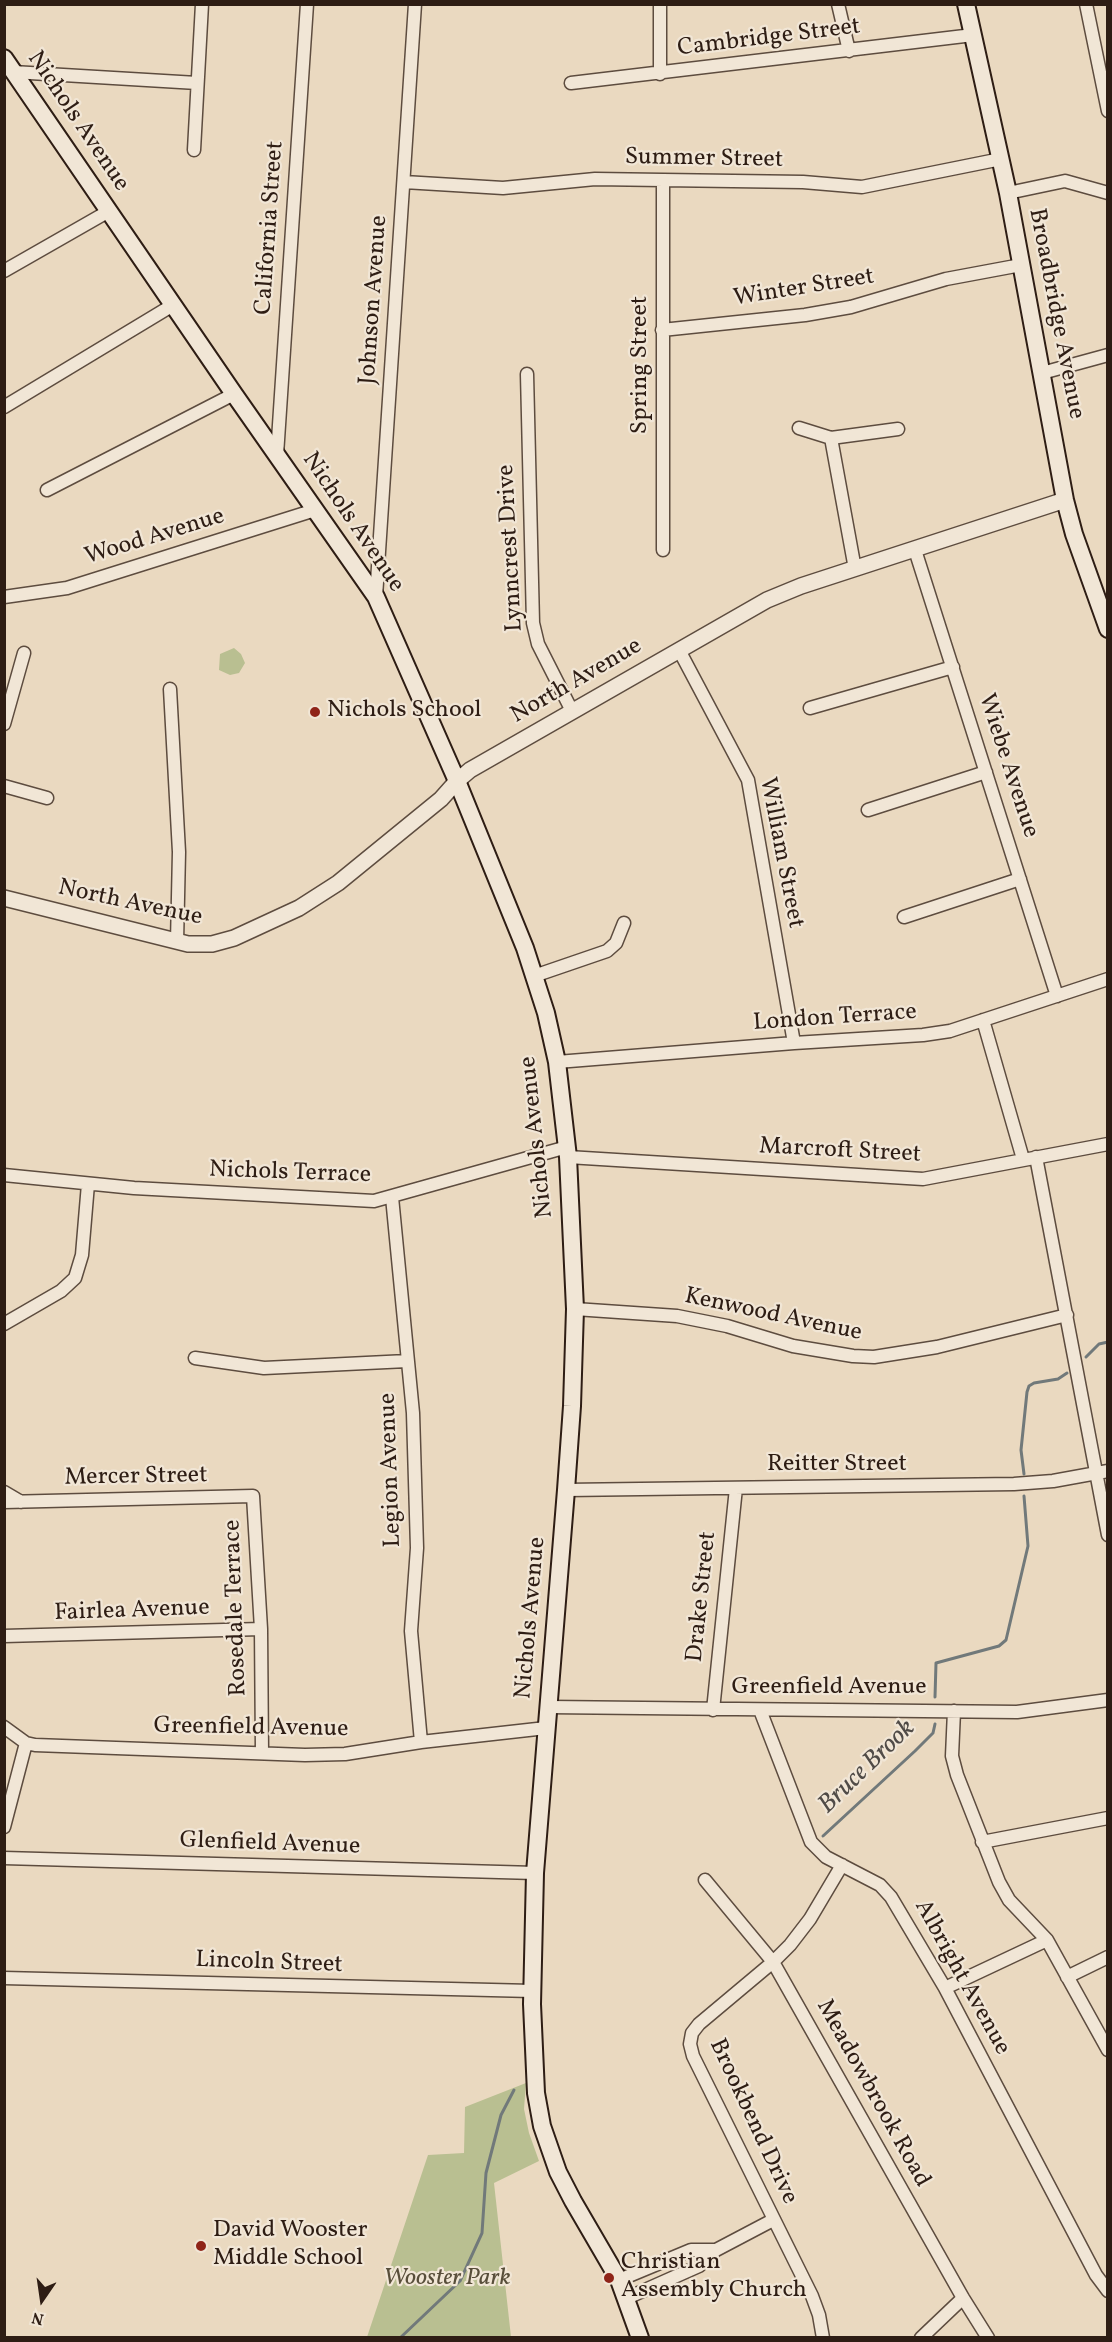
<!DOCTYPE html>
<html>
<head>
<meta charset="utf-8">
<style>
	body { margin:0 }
	#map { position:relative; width:1112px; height:2342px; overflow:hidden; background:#ead9c0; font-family:Vollkorn,serif }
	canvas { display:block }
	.frame { position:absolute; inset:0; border:6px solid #2e1d14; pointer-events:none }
	.north { position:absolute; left:12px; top:2270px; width:60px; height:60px; -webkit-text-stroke:4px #f1e6d6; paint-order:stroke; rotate:193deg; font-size:16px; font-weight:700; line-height:24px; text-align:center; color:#2e1d14 }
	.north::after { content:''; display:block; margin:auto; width:21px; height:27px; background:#2e1d14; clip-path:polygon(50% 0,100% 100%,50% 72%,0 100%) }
</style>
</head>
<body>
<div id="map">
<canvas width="1112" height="2342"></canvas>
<div class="frame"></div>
<div class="north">N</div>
</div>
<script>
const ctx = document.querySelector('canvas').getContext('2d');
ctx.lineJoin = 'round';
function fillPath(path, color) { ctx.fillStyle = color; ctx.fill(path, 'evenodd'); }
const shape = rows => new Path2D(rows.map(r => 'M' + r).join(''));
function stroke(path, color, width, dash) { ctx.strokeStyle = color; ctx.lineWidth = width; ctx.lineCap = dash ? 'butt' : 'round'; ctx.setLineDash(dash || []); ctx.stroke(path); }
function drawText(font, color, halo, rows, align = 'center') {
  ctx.font = font + ' Vollkorn,serif'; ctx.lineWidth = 4.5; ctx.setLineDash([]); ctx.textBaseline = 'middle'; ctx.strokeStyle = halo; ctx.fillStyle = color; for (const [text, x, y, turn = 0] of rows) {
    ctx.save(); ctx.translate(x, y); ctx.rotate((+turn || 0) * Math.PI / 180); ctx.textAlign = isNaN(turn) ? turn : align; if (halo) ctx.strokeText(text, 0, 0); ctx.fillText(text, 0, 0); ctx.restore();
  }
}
const green = shape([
	[234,648,241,654,245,663,239,673,230,675,219,670,220,654],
	[526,2083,524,2109,529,2133,539,2161,494,2183,511,2337,367,2337,428,2155,464,2153,465,2107]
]);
const stream = shape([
	[1086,1357,1099,1344,1108,1342],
	[1024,1474,1021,1450,1027,1392,1029,1386,1034,1383,1058,1379,1067,1373],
	[935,1697,936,1663,999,1646,1006,1640,1028,1546,1024,1496],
	[823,1836,915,1751,933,1733,935,1724],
	[400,2338,460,2281,482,2233,486,2173,501,2115,514,2090]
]);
const minor = shape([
	[660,4,660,74],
	[838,4,849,51],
	[1086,4,1108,111],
	[13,72,197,83],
	[571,83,973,35],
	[194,150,202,4],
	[404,182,503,188,595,179,663,180,803,182,862,187,1001,159],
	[1008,193,1065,181,1108,193],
	[4,271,109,211],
	[662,330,805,315,851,307,946,279,1021,265],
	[1042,373,1108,355],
	[527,374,533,623,538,644,572,711],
	[4,407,173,305],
	[799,428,831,438,898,429],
	[831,438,855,569],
	[277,455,307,4],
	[47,490,234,394],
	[663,550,663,180],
	[915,550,1057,996],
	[4,597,67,588,315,510],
	[376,597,415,4],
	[679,650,748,780,794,1043],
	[170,689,179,852,177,942],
	[810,708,953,667],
	[4,724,24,653],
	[4,786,47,798],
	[868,810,986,772],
	[904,917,1020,879],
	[534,976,607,951,616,943,624,923],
	[983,1020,1023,1159],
	[557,1062,794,1043,923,1035,950,1031,1108,979],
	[568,1157,923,1179,1108,1144],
	[1036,1157,1108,1535],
	[4,1175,134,1188,374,1201,567,1147],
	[392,1197,413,1413,417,1548,411,1631,421,1742],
	[575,1309,677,1316,727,1326,793,1346,853,1356,874,1357,937,1347,1067,1315],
	[4,1324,61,1291,75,1278,82,1255,88,1184],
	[195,1358,264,1368,407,1361],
	[566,1490,1014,1484,1053,1481,1108,1471],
	[4,1492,21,1502],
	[4,1502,253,1496,261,1629,262,1753],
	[4,1636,261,1629],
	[549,1707,1017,1712,1108,1700],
	[713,1710,736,1488],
	[760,1710,811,1842,826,1857,880,1885,891,1897,945,1988,1096,2275,1108,2291],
	[954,1711,952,1756,957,1775,999,1882,1009,1900,1047,1940,1108,2050],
	[4,1727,26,1743,4,1827],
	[26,1743,35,1745,305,1755,345,1754,421,1742,546,1728],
	[982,1842,1108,1818],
	[4,1858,535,1873],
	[705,1880,773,1962,963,2298,988,2338],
	[1067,1977,1108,1957],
	[4,1978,532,1991],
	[945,1988,1047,1940],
	[619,2280,691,2250,716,2250],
	[627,2298,699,2266,716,2250,773,2220],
	[823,2338,819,2315,812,2296,693,2056,690,2044,692,2033,699,2024,773,1962,790,1945,810,1919,842,1865],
	[921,2338,963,2298]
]);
const tertiary = shape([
	[4,898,188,944,212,944,234,938,299,908,338,883,441,799,457,781,470,770,767,600,801,586,1065,500]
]);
const secondary = shape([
	[966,4,1008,193,1065,500,1074,534,1108,629],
	[4,58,234,394,376,597,457,781,525,948,546,1013,557,1062,568,1157,575,1309,572,1406,566,1490,535,1873,532,2004,536,2093,542,2126,558,2172,573,2201,619,2280,640,2338]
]);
const markers = [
	[315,712,6,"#8f2418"],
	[201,2246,6,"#8f2418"],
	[609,2278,6,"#8f2418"]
];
const streetNames = [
	["Cambridge Street",769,39,-7],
	["Nichols Avenue",77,122,56],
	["Summer Street",704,160,1],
	["California Street",271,228,-86],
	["Winter Street",804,289,-9],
	["Johnson Avenue",375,300,-86],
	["Broadbridge Avenue",1055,314,79],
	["Spring Street",642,365,-90],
	["Nichols Avenue",352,523,56],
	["Wood Avenue",155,538,-17],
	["Lynncrest Drive",512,548,-93],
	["North Avenue",577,682,-30],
	["Wiebe Avenue",1007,766,72],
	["William Street",780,853,79],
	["North Avenue",130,904,12],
	["London Terrace",835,1019,-4],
	["Nichols Avenue",538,1137,-96],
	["Marcroft Street",840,1152,3],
	["Nichols Terrace",290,1174,2],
	["Kenwood Avenue",773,1316,12],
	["Reitter Street",837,1466],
	["Legion Avenue",392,1470,-92],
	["Mercer Street",136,1478,-1],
	["Drake Street",703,1597,-84],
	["Rosedale Terrace",237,1608,-92],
	["Fairlea Avenue",132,1612,-2],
	["Nichols Avenue",532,1618,-85],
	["Greenfield Avenue",829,1689],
	["Greenfield Avenue",251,1729,1],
	["Glenfield Avenue",270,1845,2],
	["Lincoln Street",269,1964,2],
	["Albright Avenue",961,1978,61],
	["Meadowbrook Road",872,2094,61],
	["Brookbend Drive",752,2122,65]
];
const poiNames = [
	["Nichols School",327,712],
	["David Wooster",213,2232],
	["Middle School",213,2260],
	["Christian",621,2264],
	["Assembly Church",621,2292]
];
const parkNames = [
	["Wooster Park",447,2280]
];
const waterNames = [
	["Bruce Brook",868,1768,-44]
];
fillPath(green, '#b9bf91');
stroke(stream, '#71797a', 3);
stroke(minor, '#5d4c3f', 15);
stroke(tertiary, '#5d4c3f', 18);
stroke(secondary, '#2e1d14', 20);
stroke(minor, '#f1e6d6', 12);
stroke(tertiary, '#f1e6d6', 15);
stroke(secondary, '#f1e6d6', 16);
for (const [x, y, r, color] of markers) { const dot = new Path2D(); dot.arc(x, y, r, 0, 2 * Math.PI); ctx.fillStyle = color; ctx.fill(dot); stroke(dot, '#f1e6d6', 2); }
drawText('24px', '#2e1d14', '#f1e6d6', streetNames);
drawText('24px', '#2e1d14', '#f1e6d6', poiNames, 'left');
drawText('italic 24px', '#584e3a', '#f1e6d6', parkNames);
drawText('italic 26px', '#504b47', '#f1e6d6', waterNames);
</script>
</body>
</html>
